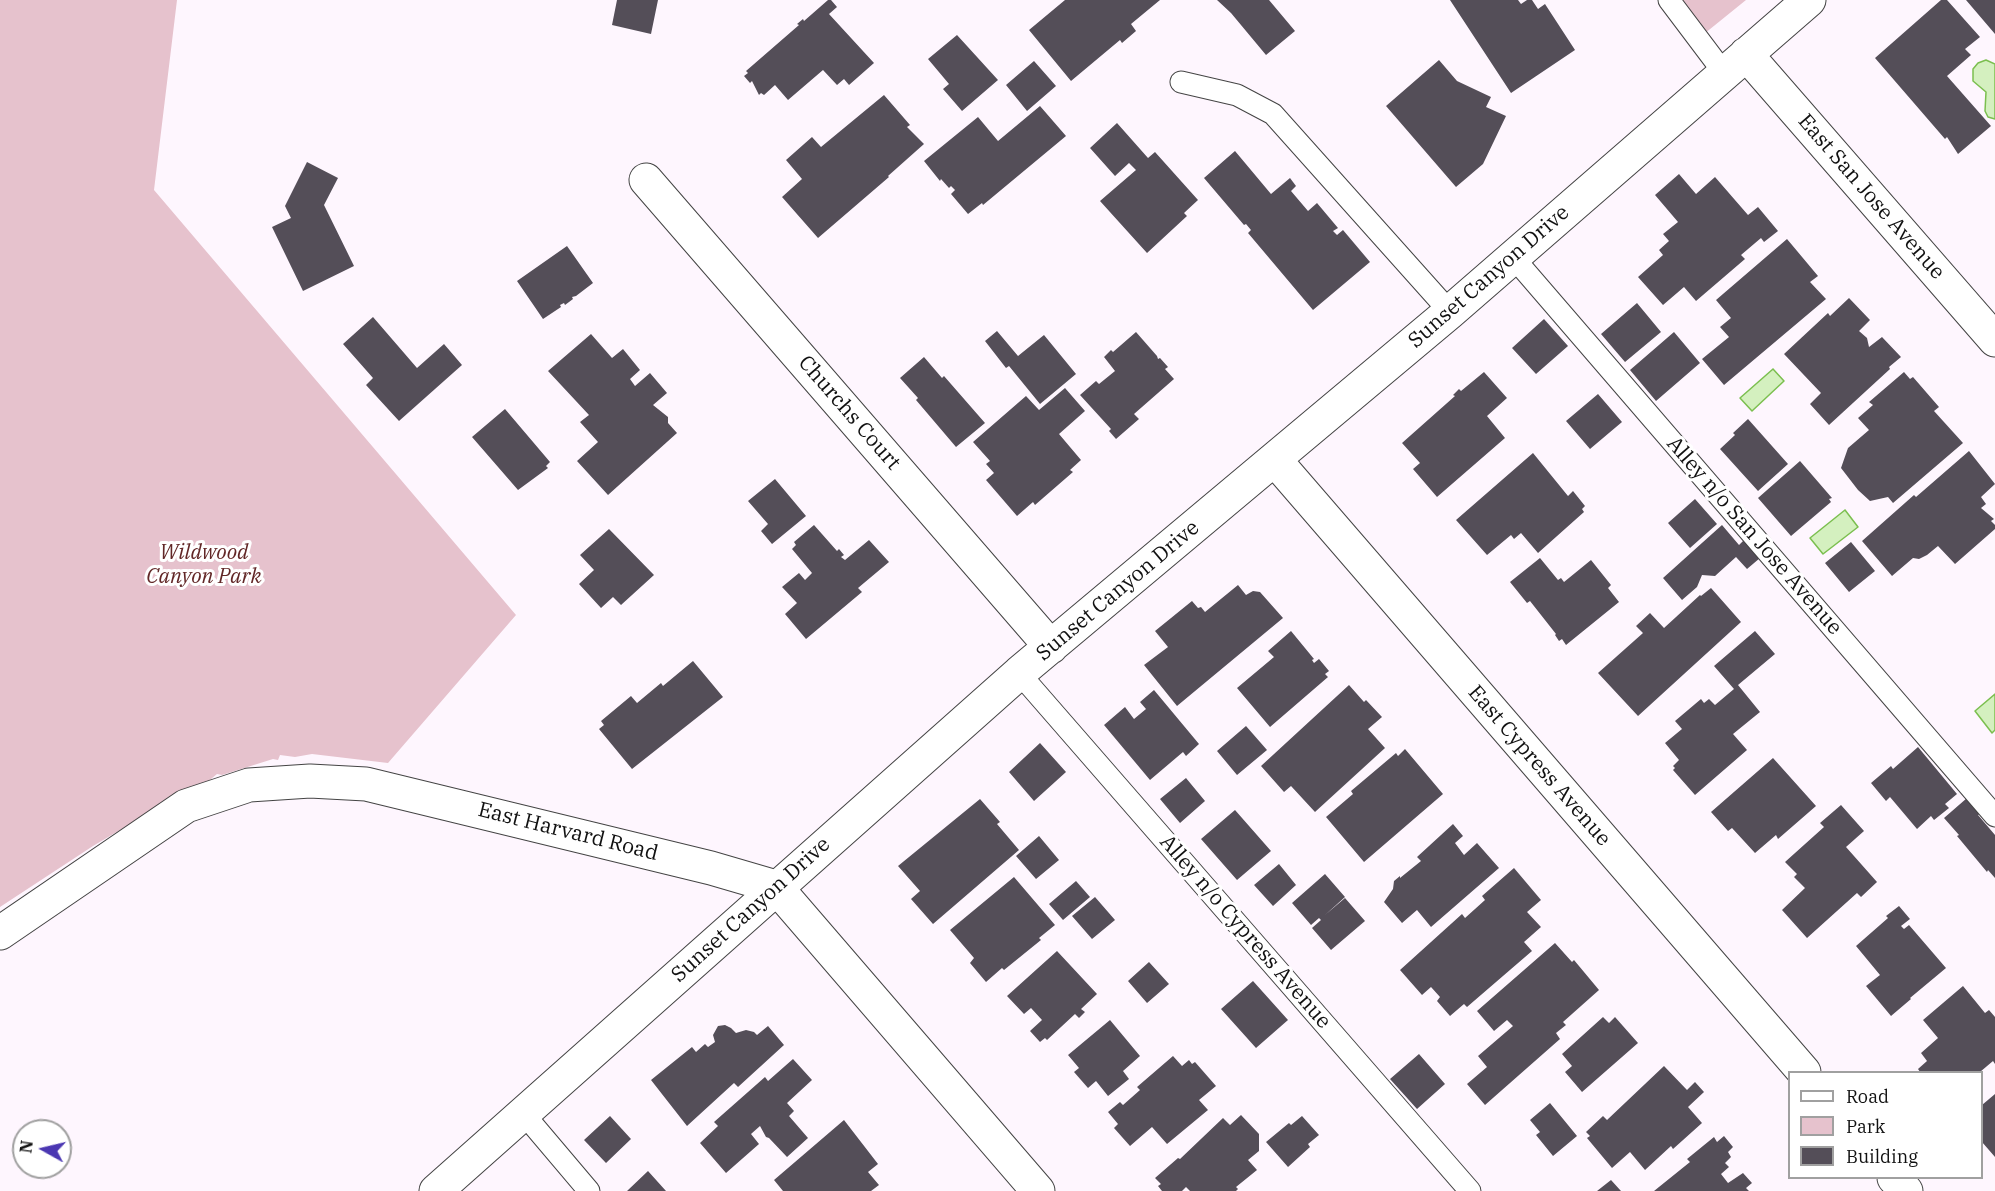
<!DOCTYPE html>
<html>
<head>
<meta charset="utf-8">
<style>
	body { margin:0 }
	#map { position:relative; width:1995px; height:1191px; overflow:hidden; background:#fef6fe; font-family:"IBM Plex Serif",serif }
	canvas { display:block }
	.legend { position:absolute; left:1788px; top:1071px; width:195px; height:108px; box-sizing:border-box; background:#fff; border:2px solid #a0a0a0; margin:0; padding:8px 10px; list-style:none; font-size:18px; color:#111 }
	.legend li { display:flex; align-items:center; gap:12px; height:30px }
	.legend b { width:30px; border:2px solid #a0a0a0 }
	.north { position:absolute; left:12px; top:1119px; width:60px; height:60px; box-sizing:border-box; background:#fff; border:2px solid #a0a0a0; border-radius:50%; rotate:278deg; font-size:16px; font-weight:700; line-height:24px; text-align:center; color:#111 }
	.north::after { content:''; display:block; margin:auto; width:21px; height:27px; background:#4b37b2; clip-path:polygon(50% 0,100% 100%,50% 72%,0 100%) }
</style>
</head>
<body>
<div id="map">
<canvas width="1995" height="1191"></canvas>
<ul class="legend">
<li><b style="height:8px;background:#fff"></b>Road</li>
<li><b style="height:16px;background:#e6c2cd"></b>Park</li>
<li><b style="height:16px;background:#544e58"></b>Building</li>
</ul>
<div class="north">N</div>
</div>
<script>
const ctx = document.querySelector('canvas').getContext('2d');
ctx.lineJoin = 'round';
function fillPath(path, color) { ctx.fillStyle = color; ctx.fill(path, 'evenodd'); }
const shape = rows => new Path2D(rows.map(r => 'M' + r).join(''));
function stroke(path, color, width, dash) { ctx.strokeStyle = color; ctx.lineWidth = width; ctx.lineCap = dash ? 'butt' : 'round'; ctx.setLineDash(dash || []); ctx.stroke(path); }
function drawText(font, color, halo, rows, align = 'center') {
  ctx.font = font + ' "IBM Plex Serif",serif'; ctx.lineWidth = 6; ctx.setLineDash([]); ctx.textBaseline = 'middle'; ctx.strokeStyle = halo; ctx.fillStyle = color; for (const [text, x, y, turn = 0] of rows) {
    ctx.save(); ctx.translate(x, y); ctx.rotate((+turn || 0) * Math.PI / 180); ctx.textAlign = isNaN(turn) ? turn : align; if (halo) ctx.strokeText(text, 0, 0); ctx.fillText(text, 0, 0); ctx.restore();
  }
}
const green = shape([
	[0,0,177,0,154,190,516,615,388,763,312,754,295,757,280,755,278,760,273,759,222,775,217,774,205,784,169,801,93,846,0,907],
	[1675,0,1746,0,1699,38]
]);
const water = shape([
	[1986,60,1995,64,1995,119,1988,117,1985,111,1986,92,1973,81,1973,69,1978,63,1986,60],
	[1773,369,1784,381,1752,411,1740,398,1773,369],
	[1845,510,1858,527,1823,554,1810,538,1845,510],
	[1995,694,1995,730,1992,733,1975,711,1995,694]
]);
const building = shape([
	[617,0,658,0,651,34,612,25],
	[828,0,831,0,837,7,829,14,874,63,849,85,844,79,837,85,823,70,788,100,775,85,764,95,761,93,759,95,752,81,750,83,744,76,748,73,746,71,799,25,797,24,803,19,804,21],
	[1065,0,1160,0,1131,24,1136,31,1122,43,1120,40,1071,81,1029,30],
	[1217,0,1269,0,1295,31,1266,55,1231,13],
	[1450,0,1518,0,1521,4,1527,0,1532,0,1538,9,1545,4,1575,50,1511,93],
	[1941,0,1947,0,1980,37,1965,49,1971,55,1947,76,1991,126,1958,154,1947,137,1945,139,1875,58],
	[1966,0,1995,0,1995,34],
	[957,35,998,80,962,111,943,89,949,84,928,59],
	[1439,60,1457,81,1491,97,1486,107,1506,116,1483,164,1456,187,1386,106],
	[1034,61,1056,86,1027,111,1006,85],
	[884,95,910,125,907,127,924,144,888,176,889,177,818,238,782,197,802,179,786,160,812,137,821,147],
	[1040,106,1066,136,983,205,982,203,968,214,951,194,955,190,951,186,949,188,941,179,940,181,924,161,978,117,998,141],
	[1117,123,1148,158,1155,152,1198,200,1184,213,1187,216,1147,253,1100,201,1136,170,1129,163,1115,176,1090,148],
	[1235,151,1271,194,1290,178,1296,186,1291,191,1308,211,1317,203,1338,228,1333,231,1337,235,1343,230,1370,262,1313,310,1248,233,1251,230,1246,224,1244,225,1204,178],
	[307,162,338,178,324,205,354,266,303,291,272,227,291,218,285,206],
	[1679,174,1696,194,1715,177,1748,215,1758,207,1778,231,1764,242,1761,238,1741,255,1745,259,1696,301,1684,287,1663,305,1638,277,1663,255,1659,250,1669,241,1663,234,1678,222,1655,195],
	[1787,239,1818,276,1810,282,1826,299,1724,385,1702,359,1729,337,1720,327,1731,318,1716,300],
	[567,246,593,283,576,296,572,297,573,299,565,305,564,303,560,305,561,307,543,319,517,281],
	[1849,298,1870,320,1859,331,1867,338,1869,347,1882,337,1901,357,1889,367,1890,369,1829,425,1810,404,1821,393,1784,354,1828,313,1830,316],
	[1637,303,1661,332,1625,362,1601,334],
	[373,317,417,368,444,344,462,365,399,421,366,385,373,378,343,344],
	[1544,319,1568,346,1536,374,1512,348],
	[997,331,1018,356,1044,335,1076,374,1040,404,1009,366,1006,368,985,341],
	[1136,332,1157,356,1158,359,1160,358,1168,367,1165,369,1174,379,1134,414,1139,419,1116,439,1109,431,1111,429,1080,395,1096,381,1099,384,1115,371,1104,357,1111,350,1113,352],
	[1674,332,1700,363,1656,401,1630,370],
	[591,334,612,358,623,349,640,370,630,379,635,386,650,373,667,393,653,405,668,417,668,423,677,433,608,495,577,461,598,442,580,422,589,415,548,371],
	[924,357,942,378,944,376,985,423,956,447,916,400,918,398,900,378],
	[1484,372,1507,398,1487,416,1505,438,1437,497,1413,469,1420,463,1402,443,1455,396,1453,395,1459,389,1461,391],
	[1904,372,1910,379,1913,377,1939,407,1934,411,1963,443,1893,503,1888,497,1870,501,1858,490,1841,468,1848,448,1869,430,1858,418,1873,405,1869,402],
	[1065,388,1085,411,1059,434,1081,460,1070,470,1073,472,1035,505,1033,502,1017,516,986,480,994,473,986,464,990,461,973,442,1026,396,1039,410],
	[1598,394,1622,422,1590,449,1566,421],
	[505,409,550,462,546,466,548,468,518,490,472,437],
	[1748,419,1788,464,1758,491,1720,449,1735,435,1733,433],
	[1969,451,1995,484,1981,497,1986,504,1981,508,1994,519,1991,521,1995,525,1995,529,1955,564,1938,546,1927,555,1919,559,1913,558,1892,576,1862,541,1914,495,1916,497],
	[1533,453,1568,496,1573,491,1585,506,1582,509,1584,512,1538,553,1521,533,1514,539,1511,535,1487,555,1456,520],
	[1800,461,1832,498,1829,499,1831,502,1791,536,1758,498],
	[775,479,806,516,772,544,761,531,768,524,748,501],
	[1695,499,1717,524,1690,548,1668,523],
	[814,525,837,551,839,549,844,555,841,557,845,560,869,540,889,562,858,588,862,592,806,639,785,614,797,603,782,587,799,573,805,580,812,573,792,549,796,545,794,542],
	[1722,525,1739,545,1744,540,1760,558,1747,569,1736,557,1715,576,1702,575,1697,587,1682,600,1663,578],
	[609,529,654,575,621,605,613,597,601,608,579,584,594,570,580,555],
	[1851,542,1875,571,1849,592,1825,563],
	[1540,558,1558,580,1561,578,1564,582,1591,560,1611,585,1608,588,1619,602,1566,645,1562,639,1559,641,1555,635,1556,634,1530,601,1527,603,1510,582],
	[1238,585,1246,595,1253,591,1260,592,1283,618,1177,706,1144,665,1168,647,1155,631,1192,601,1198,608,1201,607,1205,612],
	[1711,588,1741,622,1638,716,1598,673,1643,633,1636,626,1650,613,1664,628,1700,595,1701,596],
	[1291,631,1314,659,1312,660,1314,663,1319,659,1329,671,1325,674,1328,677,1270,727,1237,688,1274,657,1268,651],
	[1755,631,1775,654,1738,685,1760,712,1733,734,1747,750,1695,795,1673,770,1675,768,1673,766,1679,760,1665,743,1682,729,1675,721,1701,699,1704,703,1709,699,1715,705,1734,689,1714,666],
	[693,661,723,697,632,769,599,729,604,725,601,721,631,696,637,703,661,683,663,686],
	[1349,685,1364,702,1366,700,1382,717,1368,729,1385,748,1315,812,1291,786,1284,792,1261,766],
	[1154,690,1199,744,1186,756,1183,752,1150,780,1104,725,1125,707,1134,719,1146,709,1140,702],
	[1246,726,1267,750,1237,775,1217,751],
	[1040,743,1066,772,1034,801,1009,772],
	[1918,747,1957,794,1945,804,1949,808,1934,820,1931,816,1917,829,1890,797,1886,801,1871,783,1891,766,1893,769],
	[1405,749,1443,794,1364,862,1326,817,1353,794,1351,791,1396,753,1398,756],
	[1773,758,1816,806,1778,839,1776,835,1755,853,1732,828,1728,831,1711,812],
	[1186,778,1205,801,1180,823,1160,799],
	[1967,798,1983,812,1978,815,1995,835,1995,878,1988,870,1987,872,1957,836,1959,835,1944,818],
	[980,799,1000,822,997,824,1019,850,933,924,911,899,920,891,898,866],
	[1841,805,1864,831,1846,847,1877,882,1861,897,1857,893,1807,938,1782,910,1805,888,1794,877,1797,874,1785,862,1824,827,1820,823],
	[1235,810,1271,851,1237,880,1201,839],
	[1453,824,1463,836,1455,843,1464,855,1477,843,1499,868,1431,927,1417,910,1402,923,1384,902,1393,889,1394,881,1400,876,1400,878,1421,861,1417,857],
	[1039,836,1059,860,1036,879,1016,856],
	[1279,864,1296,885,1273,906,1254,885],
	[1514,868,1541,900,1527,912,1541,927,1524,942,1532,951,1467,1007,1464,1004,1450,1016,1437,1001,1440,997,1431,987,1422,995,1400,970,1462,914,1465,918,1485,900,1482,896],
	[1325,874,1345,897,1325,915,1345,898,1365,921,1331,950,1312,928,1321,920,1319,918,1311,925,1292,903],
	[1014,877,1055,925,1039,938,1041,940,1004,970,1002,968,986,982,970,963,974,958,950,930],
	[1076,881,1090,897,1063,920,1049,904],
	[1095,897,1115,920,1092,939,1072,916],
	[1899,906,1910,919,1901,926,1904,929,1909,925,1946,968,1910,998,1911,999,1891,1016,1866,986,1880,975,1856,946,1888,918,1886,916],
	[1555,943,1572,962,1574,960,1599,990,1563,1022,1566,1025,1556,1033,1560,1039,1485,1105,1467,1084,1487,1067,1478,1056,1513,1026,1507,1020,1494,1031,1477,1011],
	[1057,951,1097,994,1081,1009,1085,1012,1079,1018,1075,1014,1047,1040,1045,1038,1040,1042,1030,1031,1042,1020,1031,1008,1024,1014,1007,996],
	[1149,962,1169,984,1147,1003,1128,981],
	[1253,981,1288,1020,1256,1048,1221,1009],
	[1963,986,1985,1013,1989,1010,1995,1017,1995,1064,1993,1061,1980,1072,1920,1072,1918,1069,1927,1061,1921,1053,1938,1038,1923,1020],
	[1603,1017,1609,1023,1615,1017,1638,1043,1582,1092,1565,1072,1572,1066,1562,1054],
	[1110,1020,1140,1056,1123,1071,1129,1079,1108,1096,1096,1081,1088,1088,1074,1072,1079,1068,1068,1055],
	[725,1025,731,1028,736,1033,746,1030,754,1032,757,1035,768,1026,784,1045,738,1087,734,1083,687,1126,651,1080,692,1047,696,1052,705,1044,708,1047,715,1042,713,1035,718,1026],
	[1419,1054,1445,1084,1417,1109,1390,1079],
	[1173,1056,1182,1066,1189,1060,1192,1064,1195,1062,1216,1086,1199,1100,1208,1110,1167,1144,1152,1127,1130,1146,1114,1128,1118,1124,1108,1112,1120,1102,1123,1105,1140,1090,1137,1087],
	[793,1059,812,1080,787,1103,794,1111,789,1116,808,1138,787,1157,769,1138,766,1137,760,1126,751,1134,759,1144,726,1173,700,1143,718,1126,714,1122,765,1077,768,1081],
	[1664,1066,1687,1090,1695,1082,1704,1092,1688,1107,1702,1123,1673,1149,1671,1146,1645,1170,1630,1152,1612,1168,1587,1138,1590,1136,1586,1132,1603,1116,1607,1120],
	[1995,1094,1995,1157,1982,1142,1982,1105],
	[1550,1103,1577,1136,1553,1156,1536,1135,1540,1132,1530,1120],
	[1241,1115,1259,1134,1259,1151,1248,1160,1257,1170,1236,1187,1238,1189,1236,1191,1190,1191,1186,1187,1182,1191,1162,1191,1158,1186,1161,1184,1155,1178,1178,1158,1180,1159,1223,1118,1230,1125],
	[610,1116,631,1139,606,1163,584,1140],
	[1302,1116,1319,1135,1308,1144,1310,1147,1288,1167,1266,1142,1289,1123,1291,1125],
	[844,1120,878,1164,868,1172,879,1185,871,1191,783,1191,774,1180],
	[1724,1136,1733,1147,1728,1152,1731,1157,1725,1163,1729,1167,1721,1174,1728,1183,1743,1173,1752,1183,1746,1188,1749,1191,1654,1191,1690,1162,1687,1159,1714,1137,1717,1142],
	[648,1171,666,1191,627,1191],
	[1611,1180,1621,1191,1597,1191]
]);
const lane = shape([
	[1669,0,1724,73],
	[1181,82,1237,95,1273,114,1450,312],
	[1513,257,1995,816],
	[1019,673,1470,1191],
	[523,1113,589,1191]
]);
const street = shape([
	[1746,54,1995,340],
	[646,180,1051,647],
	[1275,460,1804,1072],
	[0,933,186,806,249,785,310,781,366,784,711,868,776,887,1038,1191],
	[1894,1178,1906,1191],
	[436,1191,1019,673,1450,312,1809,0]
]);
const streetNames = [
	["East San Jose Avenue",1871,197,49],
	["Sunset Canyon Drive",1489,277,-41],
	["Churchs Court",849,413,49],
	["Alley n/o San Jose Avenue",1754,536,49],
	["Sunset Canyon Drive",1118,591,-40],
	["East Cypress Avenue",1539,766,49],
	["East Harvard Road",568,832,14],
	["Sunset Canyon Drive",751,910,-42],
	["Alley n/o Cypress Avenue",1245,932,49]
];
const parkNames = [
	["Wildwood",204,553],
	["Canyon Park",204,577]
];
fillPath(green, '#e6c2cd');
fillPath(water, '#d4f0bf');
stroke(water, '#7bbf4f', 1.5);
fillPath(building, '#544e58');
stroke(lane, '#444', 23);
stroke(street, '#444', 35);
stroke(lane, '#fff', 21);
stroke(street, '#fff', 33);
drawText('21px', '#111', '#fff', streetNames);
drawText('italic 21px', '#622727', '#fff', parkNames);
</script>
</body>
</html>
